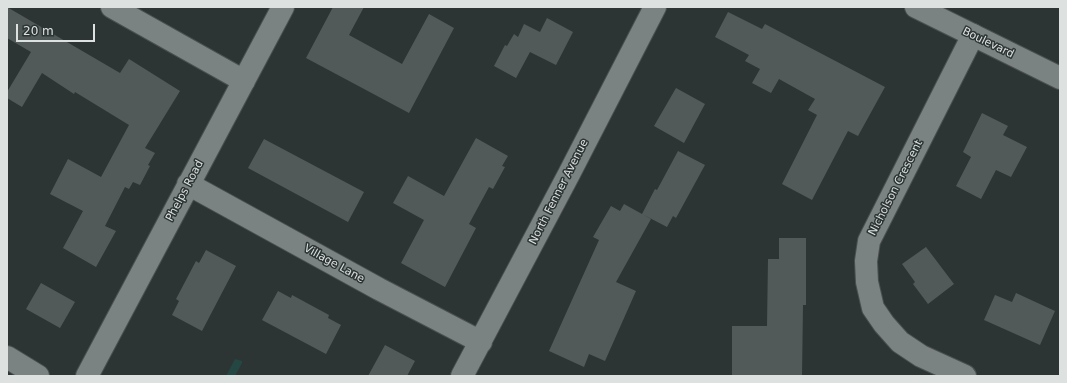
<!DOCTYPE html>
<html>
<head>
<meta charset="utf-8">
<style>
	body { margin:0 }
	#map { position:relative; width:1067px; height:383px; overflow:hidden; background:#2d3534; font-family:"DejaVu Sans",sans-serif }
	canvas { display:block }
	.frame { position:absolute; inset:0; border:8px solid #dde2e1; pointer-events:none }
	.scale { position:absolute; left:16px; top:24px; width:79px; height:18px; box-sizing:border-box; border:2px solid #dde2e1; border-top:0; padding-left:5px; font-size:12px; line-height:14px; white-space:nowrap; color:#dde2e1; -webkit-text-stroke:3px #2d3534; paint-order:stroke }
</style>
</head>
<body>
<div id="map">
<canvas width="1067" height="383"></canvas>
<div class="frame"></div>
<div class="scale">20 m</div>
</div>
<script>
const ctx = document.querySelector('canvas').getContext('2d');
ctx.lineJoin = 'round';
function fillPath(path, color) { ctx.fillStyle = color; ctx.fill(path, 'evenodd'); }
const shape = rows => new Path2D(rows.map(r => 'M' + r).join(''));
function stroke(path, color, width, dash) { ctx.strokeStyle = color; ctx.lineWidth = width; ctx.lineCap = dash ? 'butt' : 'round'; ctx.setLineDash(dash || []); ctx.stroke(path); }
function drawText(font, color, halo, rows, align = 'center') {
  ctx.font = font + ' "DejaVu Sans",sans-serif'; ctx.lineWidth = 3; ctx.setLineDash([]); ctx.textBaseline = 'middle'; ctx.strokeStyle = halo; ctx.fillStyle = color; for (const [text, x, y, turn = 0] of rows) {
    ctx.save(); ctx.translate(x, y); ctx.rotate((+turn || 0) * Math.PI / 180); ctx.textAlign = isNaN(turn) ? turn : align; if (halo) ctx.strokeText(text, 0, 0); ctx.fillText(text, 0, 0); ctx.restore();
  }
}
const green = shape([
	[235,359,242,361,242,363,235,376,226,376]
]);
const building = shape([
	[7,7,120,73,129,59,180,91,145,148,155,153,148,165,150,166,140,185,133,182,129,189,125,187,105,226,116,231,96,267,63,248,83,211,50,194,68,159,101,177,129,125,75,92,74,94,42,73,22,107,7,98,7,92,31,52,7,38],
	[333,7,364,7,349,35,402,64,429,14,454,28,409,113,306,58],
	[728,12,762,29,765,24,885,87,858,136,848,131,812,200,782,184,817,115,808,110,815,99,779,79,771,93,752,83,760,69,745,61,749,55,715,37],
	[547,18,573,32,556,65,530,52,516,78,494,66,505,45,507,46,514,34,518,37,524,24,540,32],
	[676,88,705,104,684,143,654,126],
	[982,113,1008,126,1003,135,1027,147,1011,177,996,170,981,199,956,186,971,157,963,152],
	[476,138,508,156,502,166,505,167,493,189,489,187,469,224,476,228,445,287,401,263,424,220,393,203,408,176,444,196],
	[264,139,364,192,348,222,248,168],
	[678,151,705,165,676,218,673,216,667,227,642,214,655,189,657,190],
	[624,204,651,219,616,282,636,291,605,361,589,354,584,367,549,351,599,240,593,237,611,206,620,211],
	[779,238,806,238,806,305,803,305,802,376,732,376,732,326,767,326,768,259,779,259],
	[926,247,954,284,928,304,913,284,915,282,902,264],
	[206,250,236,266,202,331,172,315,179,301,176,299,196,261,199,263],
	[41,283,75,302,60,328,26,309],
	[278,291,291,298,292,295,329,315,328,318,341,325,326,354,262,320],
	[1016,293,1055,311,1040,345,984,320,995,295,1012,302],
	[385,345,415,361,407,376,368,376]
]);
const street = shape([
	[112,7,244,81],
	[188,184,379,289,481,342],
	[7,357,38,376],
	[87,376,283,7],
	[462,376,569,174,655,7],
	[965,376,921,356,900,342,884,324,873,308,867,282,866,261,869,241,973,35]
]);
const secondary = shape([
	[916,7,1060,78]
]);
const streetNames = [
	["Boulevard",988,43,26],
	["Nicholson Crescent",896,188,-63],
	["Phelps Road",185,191,-62],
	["North Fenner Avenue",559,192,-63],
	["Village Lane",334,264,29]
];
fillPath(green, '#244744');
fillPath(building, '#525a59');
stroke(street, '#4a504f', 24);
stroke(secondary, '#4a504f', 24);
stroke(street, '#7b8382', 22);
stroke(secondary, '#7b8382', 22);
drawText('11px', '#dde2e1', '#2d3534', streetNames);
</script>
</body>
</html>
